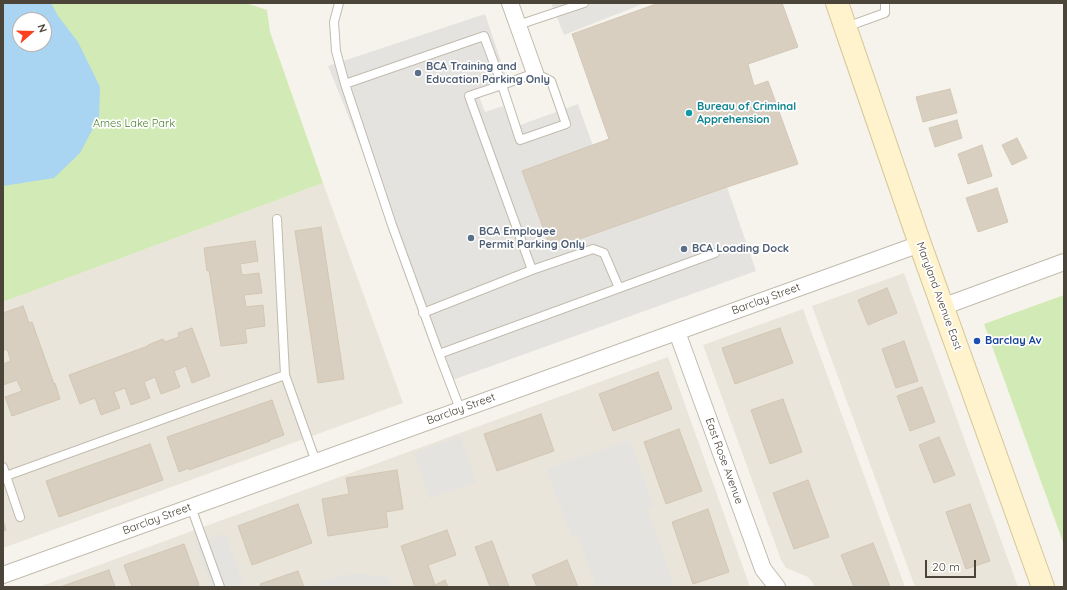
<!DOCTYPE html>
<html>
<head>
<meta charset="utf-8">
<style>
	body { margin:0 }
	#map { position:relative; width:1067px; height:590px; overflow:hidden; background:#f6f3ec; font-family:Quicksand,sans-serif }
	canvas { display:block }
	.frame { position:absolute; inset:0; border:4px solid #4b4439; pointer-events:none }
	.north { position:absolute; left:12px; top:12px; width:40px; height:40px; box-sizing:border-box; background:#fff; border:1px solid #b7b4b0; border-radius:50%; rotate:70deg; font-size:11px; font-weight:700; line-height:16px; text-align:center; color:#4b4439 }
	.north::after { content:''; display:block; margin:auto; width:14px; height:18px; background:#fc3f1d; clip-path:polygon(50% 0,100% 100%,50% 72%,0 100%) }
	.scale { position:absolute; left:925px; top:560px; width:51px; height:18px; box-sizing:border-box; border:2px solid #4b4439; border-top:0; padding-left:5px; font-size:12px; line-height:14px; white-space:nowrap; color:#4b4439; -webkit-text-stroke:3px #fff; paint-order:stroke }
</style>
</head>
<body>
<div id="map">
<canvas width="1067" height="590"></canvas>
<div class="frame"></div>
<div class="north">N</div>
<div class="scale">20 m</div>
</div>
<script>
const ctx = document.querySelector('canvas').getContext('2d');
ctx.lineJoin = 'round';
function fillPath(path, color) { ctx.fillStyle = color; ctx.fill(path, 'evenodd'); }
const shape = rows => new Path2D(rows.map(r => 'M' + r).join(''));
function stroke(path, color, width, dash) { ctx.strokeStyle = color; ctx.lineWidth = width; ctx.lineCap = dash ? 'butt' : 'round'; ctx.setLineDash(dash || []); ctx.stroke(path); }
function drawText(font, color, halo, rows, align = 'center') {
  ctx.font = font + ' Quicksand,sans-serif'; ctx.lineWidth = 3.5; ctx.setLineDash([]); ctx.textBaseline = 'middle'; ctx.strokeStyle = halo; ctx.fillStyle = color; for (const [text, x, y, turn = 0] of rows) {
    ctx.save(); ctx.translate(x, y); ctx.rotate((+turn || 0) * Math.PI / 180); ctx.textAlign = isNaN(turn) ? turn : align; if (halo) ctx.strokeText(text, 0, 0); ctx.fillText(text, 0, 0); ctx.restore();
  }
}
const residential = shape([
	[323,183,403,403,3,548,3,302],
	[904,273,1018,587,915,587,812,306],
	[803,309,905,587,815,587,813,583,808,577,786,568,781,560,703,345],
	[668,357,750,587,39,587]
]);
const green = shape([
	[3,3,246,3,267,10,270,32,323,183,3,302],
	[20,20,44,20,44,44,20,44],
	[1064,295,1064,545,984,324]
]);
const parking = shape([
	[551,3,645,3,564,35],
	[485,14,507,79,477,91,485,112,503,106,512,128,578,104,593,146,522,172,551,249,727,187,756,271,447,382,356,135,328,66],
	[460,436,476,482,430,499,414,453],
	[630,440,654,507,647,509,675,587,596,587,578,535,572,537,546,469],
	[225,533,244,587,212,587,196,544],
	[363,574,391,578,391,587,315,587,314,584,344,575]
]);
const water = shape([
	[3,3,51,3,58,16,78,42,100,87,99,117,80,153,54,178,3,186],
	[20,20,44,20,44,44,20,44]
]);
const building = shape([
	[659,3,782,3,798,47,748,64,754,86,768,81,798,164,727,187,551,249,522,171,609,139,572,34,659,3],
	[950,89,957,113,923,122,916,97,950,89],
	[957,120,962,138,935,147,929,128,957,120],
	[1017,138,1027,158,1012,165,1002,145,1017,138],
	[982,145,992,176,968,184,958,154,982,145],
	[997,188,1008,222,978,232,966,198,997,188],
	[321,227,344,379,318,383,295,231,321,227],
	[255,241,258,261,240,264,242,275,259,273,262,293,244,295,246,307,263,305,265,326,245,329,247,343,221,346,209,270,207,271,204,248,255,241],
	[887,288,897,313,868,325,858,300,887,288],
	[23,306,29,323,32,322,54,384,55,383,60,399,12,416,5,397,22,391,17,380,3,385,3,364,11,361,7,349,3,351,3,313,23,306],
	[192,328,210,376,192,383,186,366,174,371,180,387,161,394,155,377,144,382,150,398,131,405,125,388,114,392,120,408,101,415,95,398,80,404,69,375,148,346,148,345,163,339,165,342,179,337,178,333,192,328],
	[780,328,793,363,735,384,722,348,780,328],
	[904,341,918,381,896,388,882,349,904,341],
	[658,372,672,409,613,431,599,394,658,372],
	[922,387,935,422,910,431,897,396,922,387],
	[783,399,802,452,770,464,751,410,783,399],
	[272,400,284,435,270,440,270,441,189,470,189,468,179,472,167,437,272,400],
	[541,414,554,451,497,471,484,434,541,414],
	[679,429,702,491,666,504,644,442,679,429],
	[939,437,955,475,934,483,919,445,939,437],
	[150,444,163,480,59,517,46,481,150,444],
	[397,470,403,509,386,512,388,527,328,536,322,499,349,494,346,478,397,470],
	[808,480,829,537,794,549,773,493,808,480],
	[298,504,312,543,252,565,238,526,298,504],
	[970,504,990,561,966,569,946,512,970,504],
	[708,509,729,572,693,584,672,522,708,509],
	[3,520,6,530,3,531,3,520],
	[447,530,456,555,428,565,435,585,429,587,415,587,401,546,447,530],
	[492,541,509,587,490,587,475,547,492,541],
	[873,543,890,587,854,587,841,555,873,543],
	[184,544,199,585,193,587,132,587,124,565,184,544],
	[567,560,578,587,537,587,532,575,567,560],
	[109,570,115,587,60,587,109,570],
	[298,571,304,587,261,587,260,584,298,571],
	[445,580,448,587,431,587,445,580]
]);
const lane = shape([
	[339,3,334,22,336,51,345,84,392,225,439,354,715,253],
	[518,25,584,3],
	[846,27,885,13,885,3],
	[535,73,551,81,566,124,520,140,502,85,535,73],
	[345,84,484,36,502,85,469,96,532,270],
	[277,219,285,375,316,462],
	[423,313,532,270,593,249,604,253,619,288],
	[439,354,460,409],
	[3,467,20,517],
	[6,476,285,375],
	[191,507,220,587]
]);
const street = shape([
	[510,3,535,73],
	[942,307,1064,262],
	[677,332,763,569,777,587],
	[3,575,920,244]
]);
const secondary = shape([
	[837,3,920,244,1043,587]
]);
const markers = [
	[418,73,4,"#5c6f8a"],
	[689,113,4,"#0f9aa8"],
	[471,238,4,"#5c6f8a"],
	[684,249,4,"#5c6f8a"],
	[977,341,4,"#1a4fb4"]
];
const serviceNames = [
	["BCA Training and",426,67],
	["Education Parking Only",426,80],
	["BCA Employee",479,232],
	["Permit Parking Only",479,245],
	["BCA Loading Dock",692,249]
];
const cultureNames = [
	["Bureau of Criminal",697,107],
	["Apprehension",697,120]
];
const parkNames = [
	["Ames Lake Park",134,124]
];
const streetNames = [
	["Maryland Avenue East",939,296,70],
	["Barclay Street",766,299,-20],
	["Barclay Street",461,409,-20],
	["East Rose Avenue",724,461,70],
	["Barclay Street",157,519,-20]
];
const transitNames = [
	["Barclay Av",985,341]
];
fillPath(residential, '#eae5da');
fillPath(green, '#d2eab5');
fillPath(parking, '#e5e3e0');
fillPath(water, '#a9d4f2');
fillPath(building, '#d8cfc1');
stroke(building, '#d3c7b4', 1);
stroke(lane, '#c2bbae', 10);
stroke(street, '#c2bbae', 18);
stroke(secondary, '#d6c79b', 24);
stroke(lane, '#fff', 8);
stroke(street, '#fff', 16);
stroke(secondary, '#fff3cd', 22);
for (const [x, y, r, color] of markers) { const dot = new Path2D(); dot.arc(x, y, r, 0, 2 * Math.PI); ctx.fillStyle = color; ctx.fill(dot); stroke(dot, '#fff', 1.5); }
drawText('bold 11px', '#4e5e75', '#fff', serviceNames, 'left');
drawText('bold 11px', '#0d838f', '#fff', cultureNames, 'left');
drawText('11px', '#4a7f2a', '#fff', parkNames);
drawText('11px', '#4b4439', '#fff', streetNames);
drawText('bold 11px', '#164399', '#fff', transitNames, 'left');
</script>
</body>
</html>
